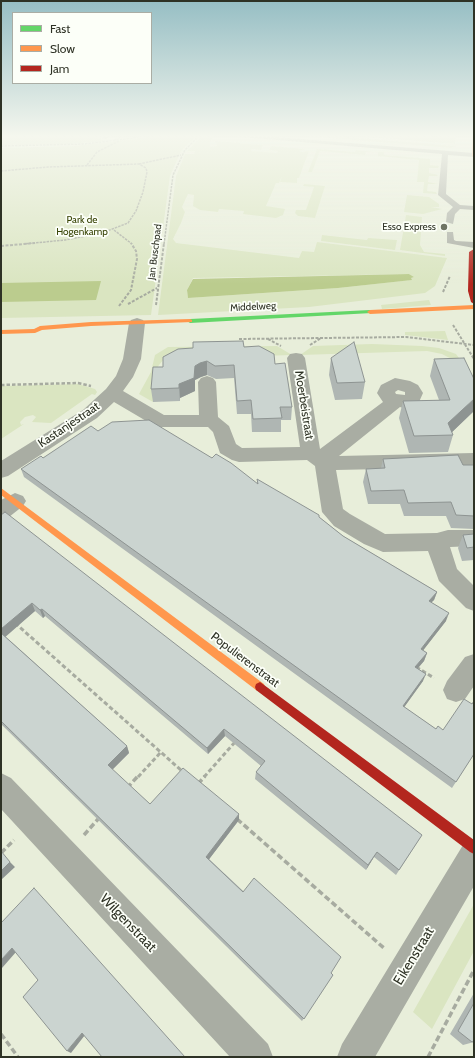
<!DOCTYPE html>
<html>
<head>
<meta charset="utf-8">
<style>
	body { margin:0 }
	#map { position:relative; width:475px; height:1058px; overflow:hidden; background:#e8eeda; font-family:Cabin,sans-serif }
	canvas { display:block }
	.frame { position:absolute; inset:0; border:2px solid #2e3225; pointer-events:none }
	.legend { position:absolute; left:12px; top:12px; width:140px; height:72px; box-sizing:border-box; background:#fcfff8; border:1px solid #aaada4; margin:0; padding:5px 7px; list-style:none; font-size:12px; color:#2e3225 }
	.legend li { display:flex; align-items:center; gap:8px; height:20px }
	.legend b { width:20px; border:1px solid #aaada4 }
</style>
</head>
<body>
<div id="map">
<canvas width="475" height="1058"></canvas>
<div class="frame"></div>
<ul class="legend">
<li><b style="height:5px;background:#63d668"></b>Fast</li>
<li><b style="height:5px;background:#ff974d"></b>Slow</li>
<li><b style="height:5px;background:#b3261e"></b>Jam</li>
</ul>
</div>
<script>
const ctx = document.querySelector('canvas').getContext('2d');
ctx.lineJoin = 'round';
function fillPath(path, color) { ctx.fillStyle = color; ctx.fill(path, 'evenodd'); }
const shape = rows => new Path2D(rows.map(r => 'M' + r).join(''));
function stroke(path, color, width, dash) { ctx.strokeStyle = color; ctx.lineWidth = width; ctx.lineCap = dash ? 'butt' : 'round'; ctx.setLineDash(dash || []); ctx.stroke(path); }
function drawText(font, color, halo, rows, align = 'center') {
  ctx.font = font + ' Cabin,sans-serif'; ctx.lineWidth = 3.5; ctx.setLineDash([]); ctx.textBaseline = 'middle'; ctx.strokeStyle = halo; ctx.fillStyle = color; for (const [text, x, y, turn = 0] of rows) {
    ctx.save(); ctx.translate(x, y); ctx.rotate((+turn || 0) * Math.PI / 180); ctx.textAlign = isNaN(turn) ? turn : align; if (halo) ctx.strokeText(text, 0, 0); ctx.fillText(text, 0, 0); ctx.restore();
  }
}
const green = shape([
	[6,135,90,135,106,141,67,144,1,145,1,137],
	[165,135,198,135,181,151,170,176,151,315,1,318,1,148,75,146],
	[203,135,214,135,210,142,210,147,217,146,215,141,263,145,261,150,252,149,251,151,277,153,278,151,269,150,271,146,305,149,299,151,302,152,309,151,299,178,297,178,297,183,280,182,282,176,279,183,276,183,266,206,285,209,283,215,276,218,243,214,244,211,219,209,218,212,200,210,193,206,194,195,188,194,182,207,185,212,181,223,173,239,176,243,299,258,302,251,314,252,317,242,447,258,435,286,425,293,309,307,158,315,176,176,185,154,194,154,195,151,187,151],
	[409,274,414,277,411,278,411,280,338,288,188,298,187,290,193,278],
	[296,135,321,135,456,146,451,148],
	[346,135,422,135,436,137,437,135,456,135,455,144],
	[317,149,355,152,356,150,374,152,366,152,365,155,320,151,312,172,308,172],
	[378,152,384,152,384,155,430,159,430,165,439,166,438,168,429,168,429,173,438,175,437,176,429,176,428,182,438,184,428,184,427,191,436,192,437,194,423,193,424,182,417,182,419,160,378,156],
	[304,184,325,186,315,218,298,216,295,213,296,210,306,210,314,187,303,186],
	[407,195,429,197,439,204,439,207,431,207,442,209,423,214,404,212],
	[406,215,422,217,420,245,424,252,445,254,445,256,400,250],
	[322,235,367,240,368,238,397,240,395,250,321,241],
	[429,300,431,305,382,309,381,305],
	[445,331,448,340,405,335,405,332],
	[372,344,422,346,439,348,456,354,465,366,442,354,427,351,300,355,313,346],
	[277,346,292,355,164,359,155,370,153,402,139,394,151,372,155,355,168,347],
	[78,384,95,389,97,392,95,395,92,394,51,423,32,422,36,417,33,415,25,417,20,422,21,425,24,424,1,439,1,386],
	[474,904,474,951,432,1029,413,1012]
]);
const water = shape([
	[409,274,414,277,411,278,412,280,338,288,188,298,187,290,193,279],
	[101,281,96,300,1,302,1,283]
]);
const pathFar4 = shape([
	[115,140,125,135],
	[1,146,84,144,158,135],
	[139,164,181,155],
	[87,165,97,152,119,141],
	[1,171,48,167,139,164,146,168,147,172,143,192,136,211,128,223,102,233,65,240,24,244],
	[114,230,132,244],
	[164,244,173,175,185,150,200,135]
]);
const pathFar3 = shape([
	[1,246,35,243],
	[443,292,450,276],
	[128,304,157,288],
	[156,305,164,243],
	[119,306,131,290,137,259,136,251,131,243],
	[453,325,474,359],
	[239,339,406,337,474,345],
	[268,339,281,346],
	[310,345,321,338]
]);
const pathFar2 = shape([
	[1,385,78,383,91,386]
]);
const pathFar1 = shape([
	[15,623,182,771],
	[416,667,434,678],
	[138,777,161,752],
	[204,777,236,741]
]);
const path = shape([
	[198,784,205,776],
	[127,788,138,776],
	[237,819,385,949],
	[84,835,99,818],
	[1,853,14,840],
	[1,1034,18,1057],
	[428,1057,474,970]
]);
const lane = shape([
	[218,135,251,135,474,153,474,157,448,155,446,194,460,205,474,206,474,210,460,209,455,214,453,224,446,222,447,213,453,207,438,195,442,154,218,135],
	[447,232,453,232,454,240,456,241,474,242,474,248,447,243,447,232]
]);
const street = shape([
	[137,318,143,320,145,323,141,359,133,377,123,391,164,415,199,415,198,382,201,378,207,376,213,378,216,382,218,417,229,426,236,444,242,448,300,447,287,358,290,354,296,353,302,354,305,358,320,449,383,402,377,393,381,385,395,378,410,381,418,385,423,393,419,402,403,408,400,407,339,456,474,453,474,467,336,470,343,509,350,514,385,534,437,533,448,530,474,530,474,546,450,547,457,569,474,586,474,611,466,608,439,581,428,551,383,552,364,544,334,526,322,512,315,466,307,460,239,462,232,460,220,453,213,432,208,427,160,427,153,425,114,402,97,418,8,476,1,478,1,461,83,410,106,389,116,376,123,359,129,323,131,320,137,318],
	[398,390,405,392,405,395,396,394,395,392,398,390],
	[15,493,23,496,26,501,23,506,9,517,1,519,1,500,15,493],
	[474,654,474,686,465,699,456,702,447,699,443,690,447,681,465,657,474,654],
	[1,773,11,778,268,1044,273,1057,230,1057,1,809,1,773],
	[474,840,474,886,375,1057,337,1057,342,1044,463,845,474,840]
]);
const fast = shape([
	[370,310,372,311,372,313,190,323,187,321,190,319,370,310]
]);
const slow = shape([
	[472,135,474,135,474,157,472,156,472,135],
	[474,305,474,309,370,314,367,312,370,310,474,305],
	[190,319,192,320,192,322,91,326,42,330,35,333,1,334,1,330,34,329,40,326,91,322,190,319],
	[1,488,264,684,265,687,264,690,260,692,256,690,1,495,1,488]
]);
const jam = shape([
	[474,249,474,304,471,302,468,291,469,252,474,249],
	[260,682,474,840,474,854,470,852,256,690,255,687,256,684,260,682]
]);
const wall = shape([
	[94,135,113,135,105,139],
	[244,347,275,364,292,407,291,420,281,420,281,432,252,432,251,414,237,414,234,378,216,379,207,375,201,377,195,380,195,391,180,398,180,401,153,402,151,389,163,367],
	[331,358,365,382,362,399,335,400,329,375],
	[434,359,474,411,452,432,453,435,448,452,409,453,399,418,403,401,439,400,430,376],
	[98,431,212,458,257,484,257,479,319,517,343,536,437,592,434,600,431,602,446,621,423,650,427,653,424,661,418,668,423,681,404,707,436,729,474,754,452,788,24,477,21,469],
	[383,459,463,465,474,465,474,529,451,528,446,516,404,516,400,504,368,504,363,482,366,469,381,468],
	[1,515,422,835,396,875,374,857,366,870,255,779,256,772,261,766,225,736,208,754,45,616,43,618,35,611,5,636,127,746,129,753,112,770,150,804,239,820,209,859,333,975,302,1021,1,724],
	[474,534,474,560,462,561,458,548,463,535],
	[474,993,474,1042,463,1045,450,1034]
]);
const shadedWall = shape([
	[105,135,113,135,105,139],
	[207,361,207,375,201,377,195,380,195,391,180,398,180,401,179,384,195,366,200,363],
	[474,399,474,411,449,435,448,423],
	[437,592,434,600,426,608,429,601],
	[32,603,35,611,3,639,1,635,1,629],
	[42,609,45,616,43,618,40,610],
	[449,613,446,621,418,657,421,649],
	[427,653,424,661,413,674,415,667],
	[426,674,423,681,400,713,403,706],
	[224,729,225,736,208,754,207,748],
	[127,746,129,753,110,772,108,765],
	[239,814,239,820,207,862,206,857],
	[377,852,374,857,366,870,368,865],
	[10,862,15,867,1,880,1,871],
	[12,948,16,952,2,968,1,967,1,960],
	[82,1033,85,1035,71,1053,67,1051]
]);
const building = shape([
	[243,341,244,347,259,346,274,354,275,364,285,363,292,407,280,407,282,418,253,419,251,400,237,401,234,365,215,366,207,361,200,363,195,366,194,378,179,384,179,388,151,389,153,367,163,367,163,357,178,349,193,348,193,342,243,341],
	[354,342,365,382,337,383,331,358,354,342],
	[464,358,474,379,474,399,448,423,453,435,414,436,403,401,450,400,434,359,464,358],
	[149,420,212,458,216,454,231,463,258,484,257,479,319,515,319,517,343,536,437,592,429,601,449,613,421,649,427,653,415,667,426,674,403,706,436,729,438,726,443,730,464,699,472,704,474,701,474,754,456,782,21,469,41,456,43,458,91,426,98,431,112,422,149,420],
	[458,455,463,465,474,465,474,516,456,515,451,502,408,503,404,490,371,491,366,469,385,468,383,459,458,455],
	[5,512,422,835,399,870,377,852,368,865,256,772,265,761,224,729,207,748,42,609,40,610,32,603,1,629,1,515,5,512],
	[474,534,474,547,467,548,463,535,474,534],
	[1,633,127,746,108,765,150,804,183,768,239,814,206,857,243,892,254,878,341,957,331,973,333,975,304,1019,1,721,1,633],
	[1,851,10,862,1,871,1,851],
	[34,888,185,1057,102,1057,82,1033,67,1051,23,997,38,980,12,948,1,960,1,923,34,888],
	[474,1003,474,1041,472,1042,458,1031,474,1003]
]);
const markers = [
	[444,227,4,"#6f7464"]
];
const farParknames = [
	["Park de",82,220],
	["Hogenkamp",82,232]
];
const farPoinames = [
	["Esso Express",436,227]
];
const farStreetnames = [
	["Jan Buschpad",155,252,-83],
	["Middelweg",253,307,-3]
];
const streetNames = [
	["Moerbeistraat",304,405,81],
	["Kastanjestraat",69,425,-34],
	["Populierenstraat",245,660,37]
];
const nearStreetnames = [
	["Wilgenstraat",128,923,46],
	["Eikenstraat",414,956,-59]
];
fillPath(green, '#dae5c1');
fillPath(water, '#bbcc8e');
stroke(pathFar4, '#a7aba0', 1.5, [2.5, 1]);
stroke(pathFar3, '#a7aba0', 2, [3, 1.5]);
stroke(pathFar2, '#a7aba0', 2.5, [3.5, 2]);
stroke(pathFar1, '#a7aba0', 3, [4.5, 2.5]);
stroke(path, '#a7aba0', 3.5, [6, 3]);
fillPath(lane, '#a9ada3');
fillPath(street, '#a9ada3');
fillPath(fast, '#63d668');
fillPath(slow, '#ff974d');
fillPath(jam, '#b3261e');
fillPath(wall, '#afb6b3');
fillPath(shadedWall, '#8e9492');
fillPath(building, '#cbd4d0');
stroke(building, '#8e9492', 1);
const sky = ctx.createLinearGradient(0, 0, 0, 284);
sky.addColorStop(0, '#96bec4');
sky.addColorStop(0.48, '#f5f7ee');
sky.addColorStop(1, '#f5f7ee00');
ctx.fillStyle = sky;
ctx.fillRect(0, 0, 475, 284);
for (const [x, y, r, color] of markers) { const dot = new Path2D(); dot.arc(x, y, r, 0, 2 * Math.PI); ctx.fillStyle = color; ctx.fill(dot); stroke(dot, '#fcfff8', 1.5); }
drawText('10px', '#364203', '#fcfff8', farParknames);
drawText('10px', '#2e3225', '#fcfff8', farPoinames, 'right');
drawText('10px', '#2e3225', '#fcfff8', farStreetnames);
drawText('12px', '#2e3225', '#fcfff8', streetNames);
drawText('14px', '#2e3225', '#fcfff8', nearStreetnames);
</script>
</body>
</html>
